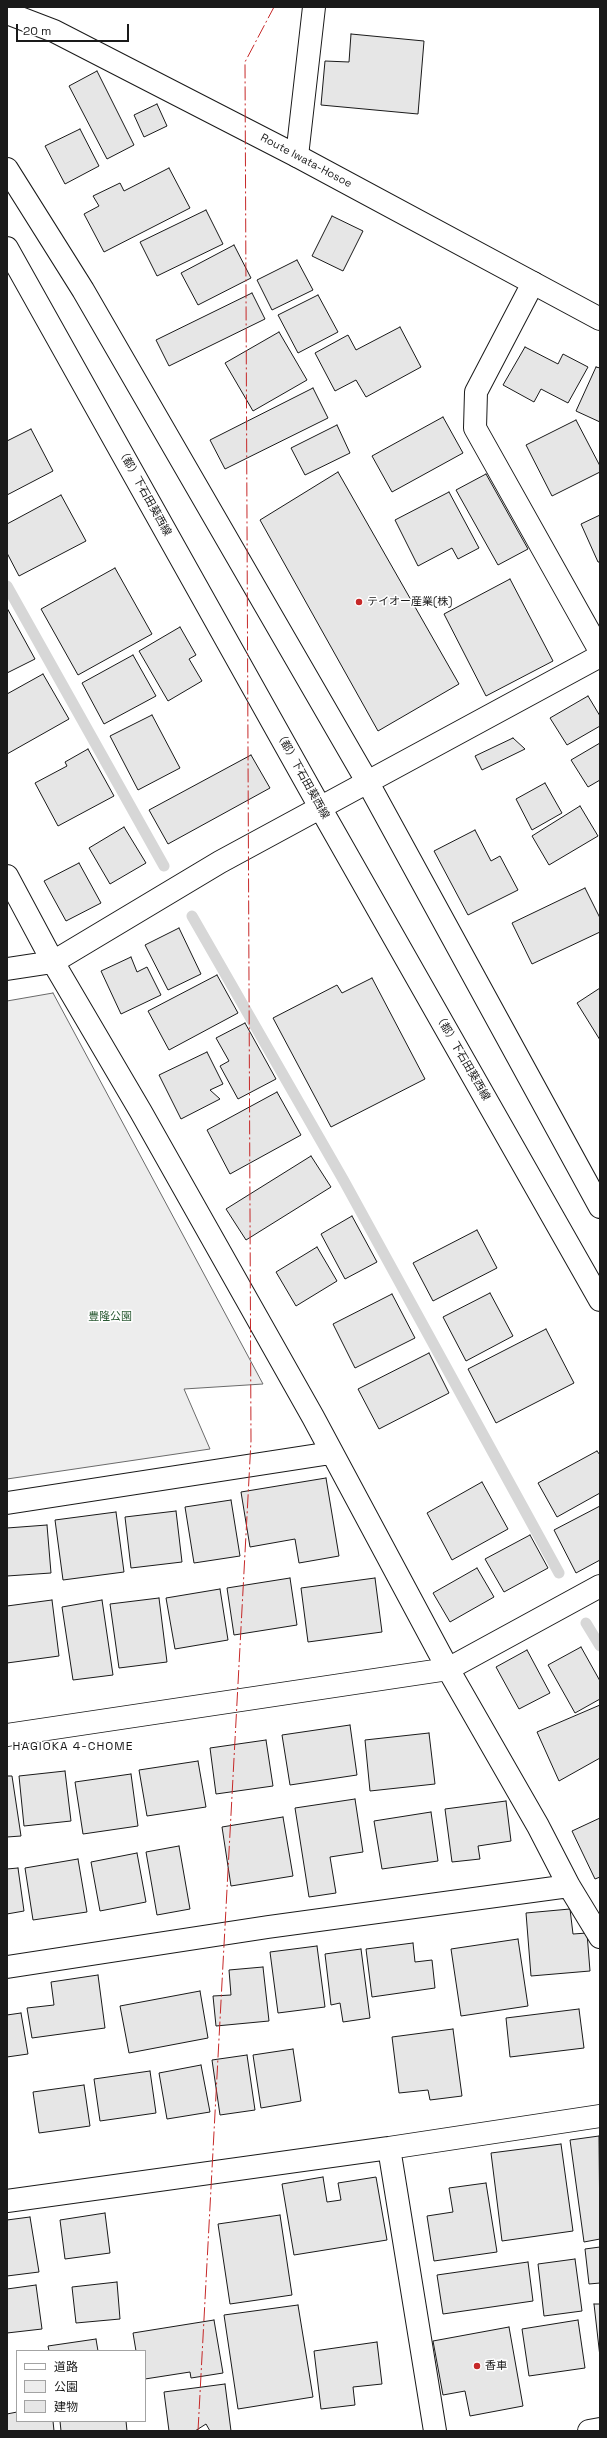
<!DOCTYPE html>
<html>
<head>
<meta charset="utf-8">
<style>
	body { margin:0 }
	#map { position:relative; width:607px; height:2438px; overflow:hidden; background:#fff; font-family:"Space Grotesk","Noto Sans JP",sans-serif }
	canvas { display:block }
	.frame { position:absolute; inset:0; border:8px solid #1a1a1a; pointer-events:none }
	.legend { position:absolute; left:16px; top:2350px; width:130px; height:72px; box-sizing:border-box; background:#fff; border:1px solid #a3a3a3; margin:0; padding:5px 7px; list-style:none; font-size:12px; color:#1a1a1a }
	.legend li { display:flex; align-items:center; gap:8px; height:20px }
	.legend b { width:20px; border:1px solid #a3a3a3 }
	.scale { position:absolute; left:16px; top:24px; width:113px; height:18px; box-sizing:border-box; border:2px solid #1a1a1a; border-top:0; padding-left:5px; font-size:12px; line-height:14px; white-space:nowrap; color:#1a1a1a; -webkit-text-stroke:3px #fff; paint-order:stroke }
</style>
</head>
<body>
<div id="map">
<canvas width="607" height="2438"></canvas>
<div class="frame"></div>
<ul class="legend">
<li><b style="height:5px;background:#fff"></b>道路</li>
<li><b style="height:11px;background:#ededed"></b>公園</li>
<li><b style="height:11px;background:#e6e6e6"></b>建物</li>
</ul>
<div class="scale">20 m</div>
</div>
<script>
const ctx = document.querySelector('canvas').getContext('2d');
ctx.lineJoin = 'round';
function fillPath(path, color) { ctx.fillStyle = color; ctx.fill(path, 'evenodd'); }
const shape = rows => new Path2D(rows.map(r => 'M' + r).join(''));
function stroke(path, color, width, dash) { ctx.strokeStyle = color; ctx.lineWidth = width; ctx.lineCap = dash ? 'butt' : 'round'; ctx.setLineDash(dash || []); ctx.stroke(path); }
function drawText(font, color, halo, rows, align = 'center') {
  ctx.font = font + ' "Space Grotesk","Noto Sans JP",sans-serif'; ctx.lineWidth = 3; ctx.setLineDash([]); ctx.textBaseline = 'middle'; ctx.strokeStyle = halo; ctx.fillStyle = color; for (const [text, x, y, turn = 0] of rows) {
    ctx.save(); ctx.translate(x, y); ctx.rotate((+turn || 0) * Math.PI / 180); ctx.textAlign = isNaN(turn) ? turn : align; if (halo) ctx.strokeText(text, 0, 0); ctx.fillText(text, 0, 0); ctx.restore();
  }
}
const green = shape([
	[53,993,263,1384,184,1389,210,1449,7,1479,7,1001,53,993]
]);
const stream = shape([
	[7,586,164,866],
	[192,916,344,1181,559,1573],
	[586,1623,600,1646]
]);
const building = shape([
	[351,34,424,41,418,114,321,105,325,61,349,62,351,34],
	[97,71,134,145,107,159,69,86,97,71],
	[157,104,167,126,144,137,134,115,157,104],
	[80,129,99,166,65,184,45,146,80,129],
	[169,168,190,208,104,252,84,214,99,206,93,196,120,183,124,191,169,168],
	[206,210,223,244,157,276,140,242,206,210],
	[332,216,363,231,343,271,312,256,332,216],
	[234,245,251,278,198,305,181,273,234,245],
	[297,260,313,290,272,310,257,280,297,260],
	[252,293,265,319,169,366,156,340,252,293],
	[318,295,338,332,298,353,278,315,318,295],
	[400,327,421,367,366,397,356,380,335,391,315,353,348,335,356,350,400,327],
	[279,332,307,380,253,411,225,363,279,332],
	[525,347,558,364,563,354,588,367,568,403,541,389,534,402,503,385,525,347],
	[596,367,600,368,600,422,576,411,596,367],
	[313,388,328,418,225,469,210,440,313,388],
	[443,417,463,453,392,492,372,456,443,417],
	[576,420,600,466,600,472,552,496,526,445,576,420],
	[337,425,350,453,305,475,291,448,337,425],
	[31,429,53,471,7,495,7,441,31,429],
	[338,472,459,684,378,731,260,520,338,472],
	[486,474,528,549,498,565,456,490,486,474],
	[449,492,479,548,458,559,452,548,418,566,395,520,449,492],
	[61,495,86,541,19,576,7,553,7,524,61,495],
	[600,515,600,562,598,562,581,524,600,515],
	[115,568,152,634,78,675,41,609,115,568],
	[510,579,553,661,486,696,444,614,510,579],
	[7,608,35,659,7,673,7,608],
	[180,627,196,655,189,659,202,681,168,701,139,651,180,627],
	[133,655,156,696,104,724,82,683,133,655],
	[43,674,69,719,7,754,7,694,43,674],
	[588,696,600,716,600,726,567,745,550,718,588,696],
	[152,715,180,768,138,790,110,736,152,715],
	[513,738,525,749,482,770,475,756,513,738],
	[600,743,600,780,588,787,571,760,600,743],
	[88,749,114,796,58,826,35,783,67,766,65,762,88,749],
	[251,755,270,788,168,844,149,810,251,755],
	[545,783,562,813,532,830,516,799,545,783],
	[580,806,598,836,549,865,532,836,580,806],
	[124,827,146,863,110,884,89,848,124,827],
	[475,830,491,861,500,856,518,890,468,915,434,851,475,830],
	[79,863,101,903,66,921,44,881,79,863],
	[585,888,600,918,600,932,532,964,512,923,585,888],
	[179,928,201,974,168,990,145,945,179,928],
	[131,957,137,972,147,967,161,995,121,1014,101,971,131,957],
	[217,975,238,1013,169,1050,148,1011,217,975],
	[372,978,425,1079,331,1127,273,1018,337,985,342,993,372,978],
	[600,988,600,1040,577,1003,600,988],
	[245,1023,276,1079,238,1099,220,1066,229,1061,216,1038,245,1023],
	[207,1052,223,1084,210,1090,220,1099,181,1119,159,1075,207,1052],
	[277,1092,301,1135,230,1174,207,1130,277,1092],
	[311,1156,331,1187,246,1240,226,1209,311,1156],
	[352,1216,377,1262,345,1279,321,1234,352,1216],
	[477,1230,497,1268,433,1301,413,1263,477,1230],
	[317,1247,337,1281,296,1306,276,1272,317,1247],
	[490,1293,513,1336,466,1361,443,1317,490,1293],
	[392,1294,415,1338,355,1368,333,1324,392,1294],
	[546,1329,574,1383,496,1423,468,1369,546,1329],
	[429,1353,449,1393,379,1429,358,1389,429,1353],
	[597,1451,600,1455,600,1493,557,1517,538,1483,597,1451],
	[326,1478,339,1556,299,1563,295,1539,250,1547,241,1492,326,1478],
	[482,1482,508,1529,452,1560,427,1513,482,1482],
	[231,1500,240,1556,194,1563,185,1507,231,1500],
	[600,1506,600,1560,576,1573,554,1530,600,1506],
	[176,1511,182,1562,131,1568,125,1517,176,1511],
	[116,1512,124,1572,63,1580,55,1520,116,1512],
	[47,1525,51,1573,7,1576,7,1528,47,1525],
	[530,1535,548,1568,504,1592,485,1559,530,1535],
	[477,1568,494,1597,450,1622,433,1593,477,1568],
	[290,1578,297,1625,234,1635,227,1588,290,1578],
	[375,1578,382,1632,308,1642,301,1588,375,1578],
	[220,1589,228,1640,175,1649,166,1598,220,1589],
	[159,1598,167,1662,119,1668,110,1604,159,1598],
	[52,1600,59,1656,7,1663,7,1606,52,1600],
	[102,1600,113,1675,73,1680,62,1607,102,1600],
	[581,1647,600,1681,600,1699,575,1713,548,1665,581,1647],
	[527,1650,550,1693,519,1709,496,1667,527,1650],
	[600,1705,600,1758,559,1781,537,1732,600,1705],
	[350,1725,357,1775,290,1785,282,1735,350,1725],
	[429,1733,435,1784,370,1791,365,1740,429,1733],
	[266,1740,273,1786,216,1794,210,1748,266,1740],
	[198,1761,206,1807,147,1816,139,1770,198,1761],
	[65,1771,71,1821,24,1826,19,1776,65,1771],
	[131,1774,138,1826,83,1834,75,1782,131,1774],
	[7,1776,12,1776,21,1836,7,1837,7,1776],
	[355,1799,363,1852,330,1857,336,1893,309,1897,295,1808,355,1799],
	[506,1801,511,1841,478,1846,480,1859,452,1862,445,1809,506,1801],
	[431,1812,438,1861,382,1869,374,1821,431,1812],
	[283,1817,293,1876,231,1886,222,1827,283,1817],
	[600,1818,600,1877,595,1879,572,1831,600,1818],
	[179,1846,190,1909,157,1915,146,1852,179,1846],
	[137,1853,146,1902,100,1911,91,1862,137,1853],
	[78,1859,87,1912,33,1920,25,1868,78,1859],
	[18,1868,24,1911,7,1914,7,1869,18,1868],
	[570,1909,573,1934,587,1933,590,1971,531,1976,526,1913,570,1909],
	[518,1939,528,2006,461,2016,451,1949,518,1939],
	[413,1943,415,1962,432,1960,435,1988,372,1997,366,1949,413,1943],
	[317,1946,325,2007,278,2013,270,1952,317,1946],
	[361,1949,370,2018,343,2022,340,2003,331,2005,325,1954,361,1949],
	[263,1967,269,2021,216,2026,213,1996,231,1995,229,1970,263,1967],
	[98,1975,105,2028,32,2038,27,2008,54,2005,51,1982,98,1975],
	[200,1991,208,2038,129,2053,120,2006,200,1991],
	[579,2009,584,2048,510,2057,506,2018,579,2009],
	[21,2013,28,2054,7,2057,7,2015,21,2013],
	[453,2029,462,2096,430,2100,428,2090,399,2093,392,2037,453,2029],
	[293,2049,301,2101,261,2108,253,2055,293,2049],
	[247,2055,255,2110,220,2115,212,2060,247,2055],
	[201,2065,210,2112,167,2119,159,2073,201,2065],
	[150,2071,156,2113,100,2121,94,2079,150,2071],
	[84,2085,90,2126,39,2133,33,2092,84,2085],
	[599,2136,600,2239,584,2242,570,2140,599,2136],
	[561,2144,573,2231,502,2241,491,2153,561,2144],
	[323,2177,327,2202,341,2200,338,2183,376,2177,387,2240,294,2255,282,2184,323,2177],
	[486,2183,497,2252,434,2261,427,2216,453,2212,449,2188,486,2183],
	[105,2213,110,2253,65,2259,60,2220,105,2213],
	[280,2215,292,2295,230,2304,218,2224,280,2215],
	[30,2217,39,2272,7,2276,7,2220,30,2217],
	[600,2247,600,2283,589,2284,585,2249,600,2247],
	[575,2259,582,2311,544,2316,538,2264,575,2259],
	[528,2262,533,2301,443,2314,437,2275,528,2262],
	[117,2282,120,2319,76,2323,72,2287,117,2282],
	[36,2285,42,2329,7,2333,7,2289,36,2285],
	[594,2304,600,2304,600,2357,594,2304],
	[298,2305,313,2397,238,2409,224,2315,298,2305],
	[214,2320,223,2373,191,2378,190,2372,145,2379,145,2351,136,2351,133,2333,214,2320],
	[578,2320,585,2368,529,2376,522,2329,578,2320],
	[509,2327,523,2406,470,2416,465,2391,443,2395,433,2341,509,2327],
	[96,2339,98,2351,49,2351,48,2346,96,2339],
	[377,2342,382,2384,353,2387,355,2405,321,2409,314,2351,377,2342],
	[225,2384,231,2431,210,2431,206,2424,195,2431,169,2431,164,2392,225,2384],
	[17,2412,17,2421,53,2421,54,2431,7,2431,7,2414,17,2412],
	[60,2421,126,2421,127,2431,61,2431,60,2421]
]);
const minor = shape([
	[297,156,314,7],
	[7,169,83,290,368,783,600,1207],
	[7,248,321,809,600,1300],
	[533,283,476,392,475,428,600,651],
	[7,876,53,962,141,1112,313,1417,448,1669,538,1826,569,1886,600,1937],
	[7,969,53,962,220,862,600,656],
	[7,1503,331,1453],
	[7,1735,448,1669,600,1586],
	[7,1967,268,1927,569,1886],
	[7,2201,389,2148],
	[435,2431,389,2148,600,2116],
	[589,2431,600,2429]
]);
const major = shape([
	[7,13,54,31,297,156,600,319]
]);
const power = shape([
	[198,2431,251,1441,245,62,274,7]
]);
const markers = [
	[359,602,4,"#c62828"],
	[477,2366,4,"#c62828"]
];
const streetNames = [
	["Route Iwata-Hosoe",306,161,28],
	["（都）下石田葵西線",144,492,61],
	["（都）下石田葵西線",302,775,61],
	["（都）下石田葵西線",462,1057,60]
];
const poiNames = [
	["テイオー産業(株)",367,602],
	["香車",485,2366]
];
const parkNames = [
	["豊隆公園",110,1317]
];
const neighbourhoodNames = [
	["HAGIOKA 4-CHOME",73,1747]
];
fillPath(green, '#ededed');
stroke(green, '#6a6a6a', 1);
stroke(stream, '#d7d7d7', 11);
fillPath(building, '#e6e6e6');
stroke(building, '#1a1a1a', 1);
stroke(minor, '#1a1a1a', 24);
stroke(major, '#1a1a1a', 24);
stroke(minor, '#fff', 22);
stroke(major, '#fff', 22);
stroke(power, '#c62828', 1, [14, 3, 2, 3]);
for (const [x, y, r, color] of markers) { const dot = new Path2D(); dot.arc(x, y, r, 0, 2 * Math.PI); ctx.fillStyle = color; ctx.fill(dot); stroke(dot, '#fff', 1.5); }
drawText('11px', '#1a1a1a', '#fff', streetNames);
drawText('11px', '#1a1a1a', '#fff', poiNames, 'left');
drawText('11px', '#2b5a34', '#fff', parkNames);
ctx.letterSpacing = '1px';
drawText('12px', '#1a1a1a', '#fff', neighbourhoodNames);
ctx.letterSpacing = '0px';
</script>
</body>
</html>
